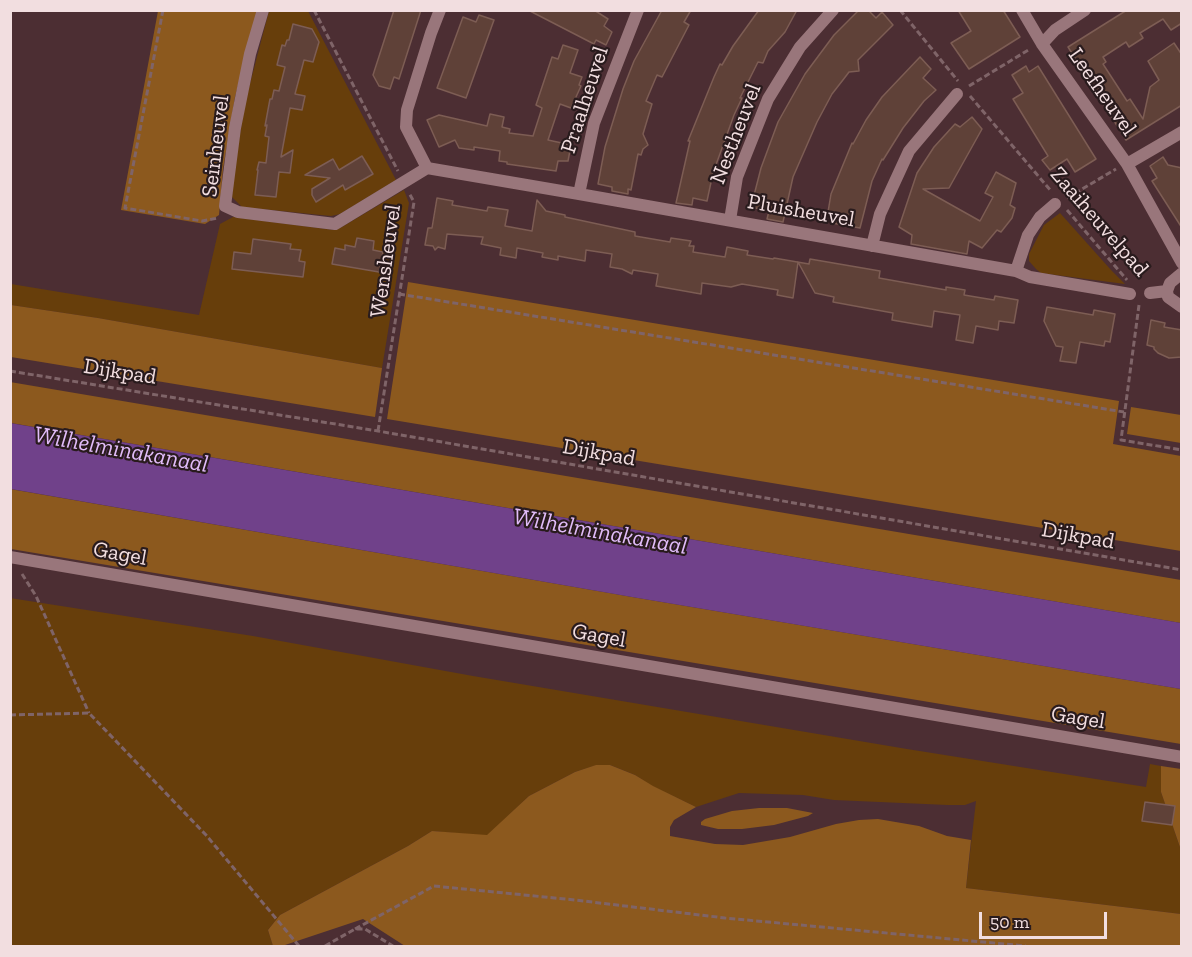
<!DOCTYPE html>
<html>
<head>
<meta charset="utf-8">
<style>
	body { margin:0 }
	#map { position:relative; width:1192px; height:957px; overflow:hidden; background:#4c2e33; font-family:"Zilla Slab",serif }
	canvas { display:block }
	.frame { position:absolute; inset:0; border:12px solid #f2dee0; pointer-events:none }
	.scale { position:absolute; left:979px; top:912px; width:128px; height:27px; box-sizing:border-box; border:3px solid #f2dee0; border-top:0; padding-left:8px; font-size:18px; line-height:21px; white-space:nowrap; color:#f2dee0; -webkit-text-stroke:4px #291b1d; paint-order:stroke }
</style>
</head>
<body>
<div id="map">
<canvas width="1192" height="957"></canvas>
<div class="frame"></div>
<div class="scale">50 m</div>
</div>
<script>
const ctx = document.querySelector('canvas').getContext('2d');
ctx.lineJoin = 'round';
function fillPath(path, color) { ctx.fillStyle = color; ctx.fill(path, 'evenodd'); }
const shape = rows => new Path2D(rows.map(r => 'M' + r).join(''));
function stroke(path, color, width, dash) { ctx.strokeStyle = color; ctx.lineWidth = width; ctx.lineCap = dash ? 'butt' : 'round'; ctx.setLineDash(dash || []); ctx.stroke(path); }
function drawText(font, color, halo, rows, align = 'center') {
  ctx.font = font + ' "Zilla Slab",serif'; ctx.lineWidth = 4.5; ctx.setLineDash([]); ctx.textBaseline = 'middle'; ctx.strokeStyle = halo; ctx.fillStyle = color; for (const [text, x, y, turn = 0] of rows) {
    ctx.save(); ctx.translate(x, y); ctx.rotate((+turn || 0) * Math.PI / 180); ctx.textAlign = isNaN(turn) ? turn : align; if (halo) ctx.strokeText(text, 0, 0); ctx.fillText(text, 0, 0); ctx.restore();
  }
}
const green = shape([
	[269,11,308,11,396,180,340,214,331,216,242,207,232,197,234,169,246,99],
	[404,190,409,203,382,368,98,318,11,305,11,284,199,315,220,224,233,217,334,230,342,227],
	[1060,213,1111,270,1125,284,1041,273,1036,269,1029,261,1029,254,1044,225],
	[10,598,253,636,473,676,907,749,1146,787,1150,764,1161,766,1161,792,1181,850,1181,914,966,888,976,801,965,805,948,805,834,800,803,795,739,793,696,807,652,786,635,775,610,765,597,765,575,772,529,796,487,836,432,831,408,846,280,915,268,930,273,946,11,946]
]);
const forest = shape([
	[158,11,257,11,235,97,223,169,219,215,205,224,121,210],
	[408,282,1119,401,1113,444,1181,456,1181,551,387,419],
	[11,305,98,318,382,368,375,417,11,357],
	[10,382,1181,580,1181,623,11,423],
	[1131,407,1181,415,1181,443,1127,434],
	[10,489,632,597,1181,689,1181,744,11,549],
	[596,765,610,765,635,775,653,786,696,807,674,820,670,827,670,836,715,844,743,845,790,837,836,824,859,820,878,819,919,826,947,836,971,840,966,888,1181,914,1181,946,405,946,363,919,282,946,273,946,268,930,280,915,408,846,432,831,487,835,529,796,575,772],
	[1161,766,1181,769,1181,850,1161,792],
	[759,808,787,808,813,813,808,816,774,825,742,829,718,829,701,825,701,822,705,819,732,811]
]);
const water = shape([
	[10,423,1181,623,1181,689,632,597,11,489]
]);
const building = shape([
	[394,10,421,10,399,79,394,77,390,89,379,86,373,75,394,10],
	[528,10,594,10,608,19,604,26,612,32,606,45,596,40,594,44,528,10],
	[662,10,691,10,684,22,689,25,662,77,657,75,646,101,652,104,643,134,648,145,643,149,641,155,638,154,631,190,628,189,628,194,612,191,612,187,598,184,605,147,623,89,634,61,662,10],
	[759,10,797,10,785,32,768,51,763,63,758,62,740,98,742,98,734,115,713,173,707,201,693,198,692,205,676,203,690,141,688,141,714,77,720,64,722,65,733,46,759,10],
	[859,10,868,10,876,18,882,12,893,25,858,60,859,71,849,72,846,76,832,94,817,122,793,177,783,222,767,219,769,211,751,207,761,168,778,122,805,74,834,35,859,10],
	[958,10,1003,10,1020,37,969,69,951,43,971,31,958,10],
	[1127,10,1182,10,1182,23,1171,30,1163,19,1140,33,1143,38,1129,47,1126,42,1103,57,1106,62,1103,64,1127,101,1130,99,1143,119,1150,87,1159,80,1148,61,1174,43,1182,55,1182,105,1126,140,1068,47,1127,10],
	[479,15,494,20,466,98,437,88,463,17,476,22,479,15],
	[293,24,312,29,319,42,313,62,304,60,295,94,305,96,302,110,290,108,281,157,293,150,290,173,279,172,276,197,255,195,258,170,257,170,259,162,266,163,269,137,265,136,267,125,265,126,270,99,272,99,274,90,279,91,285,67,277,65,282,45,285,46,287,40,289,40,293,24],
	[563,45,578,50,570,73,582,77,579,85,581,86,571,108,560,104,548,140,571,145,568,161,558,161,556,171,507,164,507,162,499,161,500,151,474,147,474,150,459,148,455,140,439,147,427,120,439,115,487,126,490,114,504,117,502,127,510,129,509,133,533,136,542,108,536,105,552,57,558,59,563,45],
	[920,57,931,69,923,78,936,90,924,101,903,128,883,160,882,159,872,181,860,228,832,223,834,213,828,212,831,194,852,143,853,144,866,120,882,97,920,57],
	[1026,66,1029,72,1038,66,1096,159,1075,172,1067,159,1050,170,1042,160,1048,156,1013,99,1023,93,1012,75,1026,66],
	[972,117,982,129,949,188,923,189,980,221,993,197,985,193,996,172,1016,183,1010,205,1015,208,1012,218,1001,232,997,230,982,248,969,241,967,254,911,244,912,235,899,227,917,173,934,147,955,124,960,127,972,117],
	[362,156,373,174,345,190,343,185,316,202,312,195,312,189,330,178,305,175,333,159,339,170,362,156],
	[1163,157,1168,165,1182,168,1182,228,1152,181,1157,178,1150,166,1163,157],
	[437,198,453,201,452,205,487,211,488,207,508,210,505,226,532,231,537,200,546,211,565,215,565,217,635,232,635,236,670,242,671,238,691,241,689,246,694,246,693,252,725,257,727,247,748,251,747,255,773,259,774,258,809,264,810,259,880,271,879,278,946,290,946,287,965,290,964,295,994,300,995,296,1018,300,1014,323,999,321,998,330,976,326,973,343,956,340,960,315,934,311,932,327,892,320,893,313,833,302,834,297,815,293,798,262,793,298,777,295,778,290,742,284,731,287,702,283,701,294,656,286,658,274,633,270,632,274,622,269,610,267,612,254,586,250,585,261,558,256,558,260,542,257,543,253,517,248,516,258,500,255,501,248,481,244,483,237,447,234,445,249,438,247,435,250,433,246,425,245,428,228,432,228,437,198],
	[357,238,374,241,373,250,383,252,379,272,332,264,335,248,345,250,345,245,355,247,357,238],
	[253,239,291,244,290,249,301,250,299,261,305,262,303,277,232,269,234,252,251,254,253,239],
	[1047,307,1093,315,1094,310,1115,314,1110,342,1105,341,1104,346,1080,342,1076,363,1060,361,1063,347,1056,346,1044,321,1047,307],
	[1151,320,1165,323,1164,327,1182,330,1182,357,1169,358,1158,353,1154,349,1154,347,1147,345,1151,320],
	[1145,802,1175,806,1172,825,1142,821,1145,802]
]);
const path = shape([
	[163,10,125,208,202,221,218,218],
	[314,10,398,171],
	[900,10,958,81],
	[969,86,1030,49],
	[970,96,1051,191],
	[1067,198,1116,169],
	[1067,210,1127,280],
	[399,294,1124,412],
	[1139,305,1121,440,1182,450],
	[10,371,378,431,1182,570],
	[378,431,414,202,409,193],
	[22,574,36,596,89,713],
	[10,715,89,713,206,835,299,946],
	[355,929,434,886,575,900,725,918,1026,946],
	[325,946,355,929,365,929,393,946]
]);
const street = shape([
	[263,10,250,54,235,128,225,206,238,212,335,224,427,168],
	[1022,10,1042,44,1127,164,1182,263],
	[1042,44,1055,30,1085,10],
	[1127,164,1182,132],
	[427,168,579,194,594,123,638,10],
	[427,168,406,127,407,110,431,33,440,10],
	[579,194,1016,271,1030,277,1130,294],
	[730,220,737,177,768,99,800,47,833,10],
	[872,246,880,214,909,151,957,94],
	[1016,271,1028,235,1040,217,1055,204],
	[1182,273,1170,283,1167,291,1168,297,1182,307],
	[1150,293,1167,291],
	[10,557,1182,757]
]);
const streetNames = [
	["Leefheuvel",1102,92,55],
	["Praalheuvel",585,100,-72],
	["Nestheuvel",736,134,-69],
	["Seinheuvel",216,146,-83],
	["Pluisheuvel",801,211,10],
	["Zaaiheuvelpad",1099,222,49],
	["Wensheuvel",386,261,-82],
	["Dijkpad",120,372,9],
	["Dijkpad",599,453,10],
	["Dijkpad",1078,536,10],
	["Gagel",120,554,10],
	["Gagel",599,636,10],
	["Gagel",1078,718,9]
];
const waterNames = [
	["Wilhelminakanaal",121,450,10],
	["Wilhelminakanaal",600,532,10]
];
fillPath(green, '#673e0b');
fillPath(forest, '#8c591e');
fillPath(water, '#70418a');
fillPath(building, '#5f4138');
stroke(building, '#7d5d54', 1.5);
stroke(path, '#7f6468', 3, [6, 3]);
stroke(street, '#99767b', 12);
drawText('22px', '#f2dee0', '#291b1d', streetNames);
drawText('italic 24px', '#e1bcf9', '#291b1d', waterNames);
</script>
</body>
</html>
